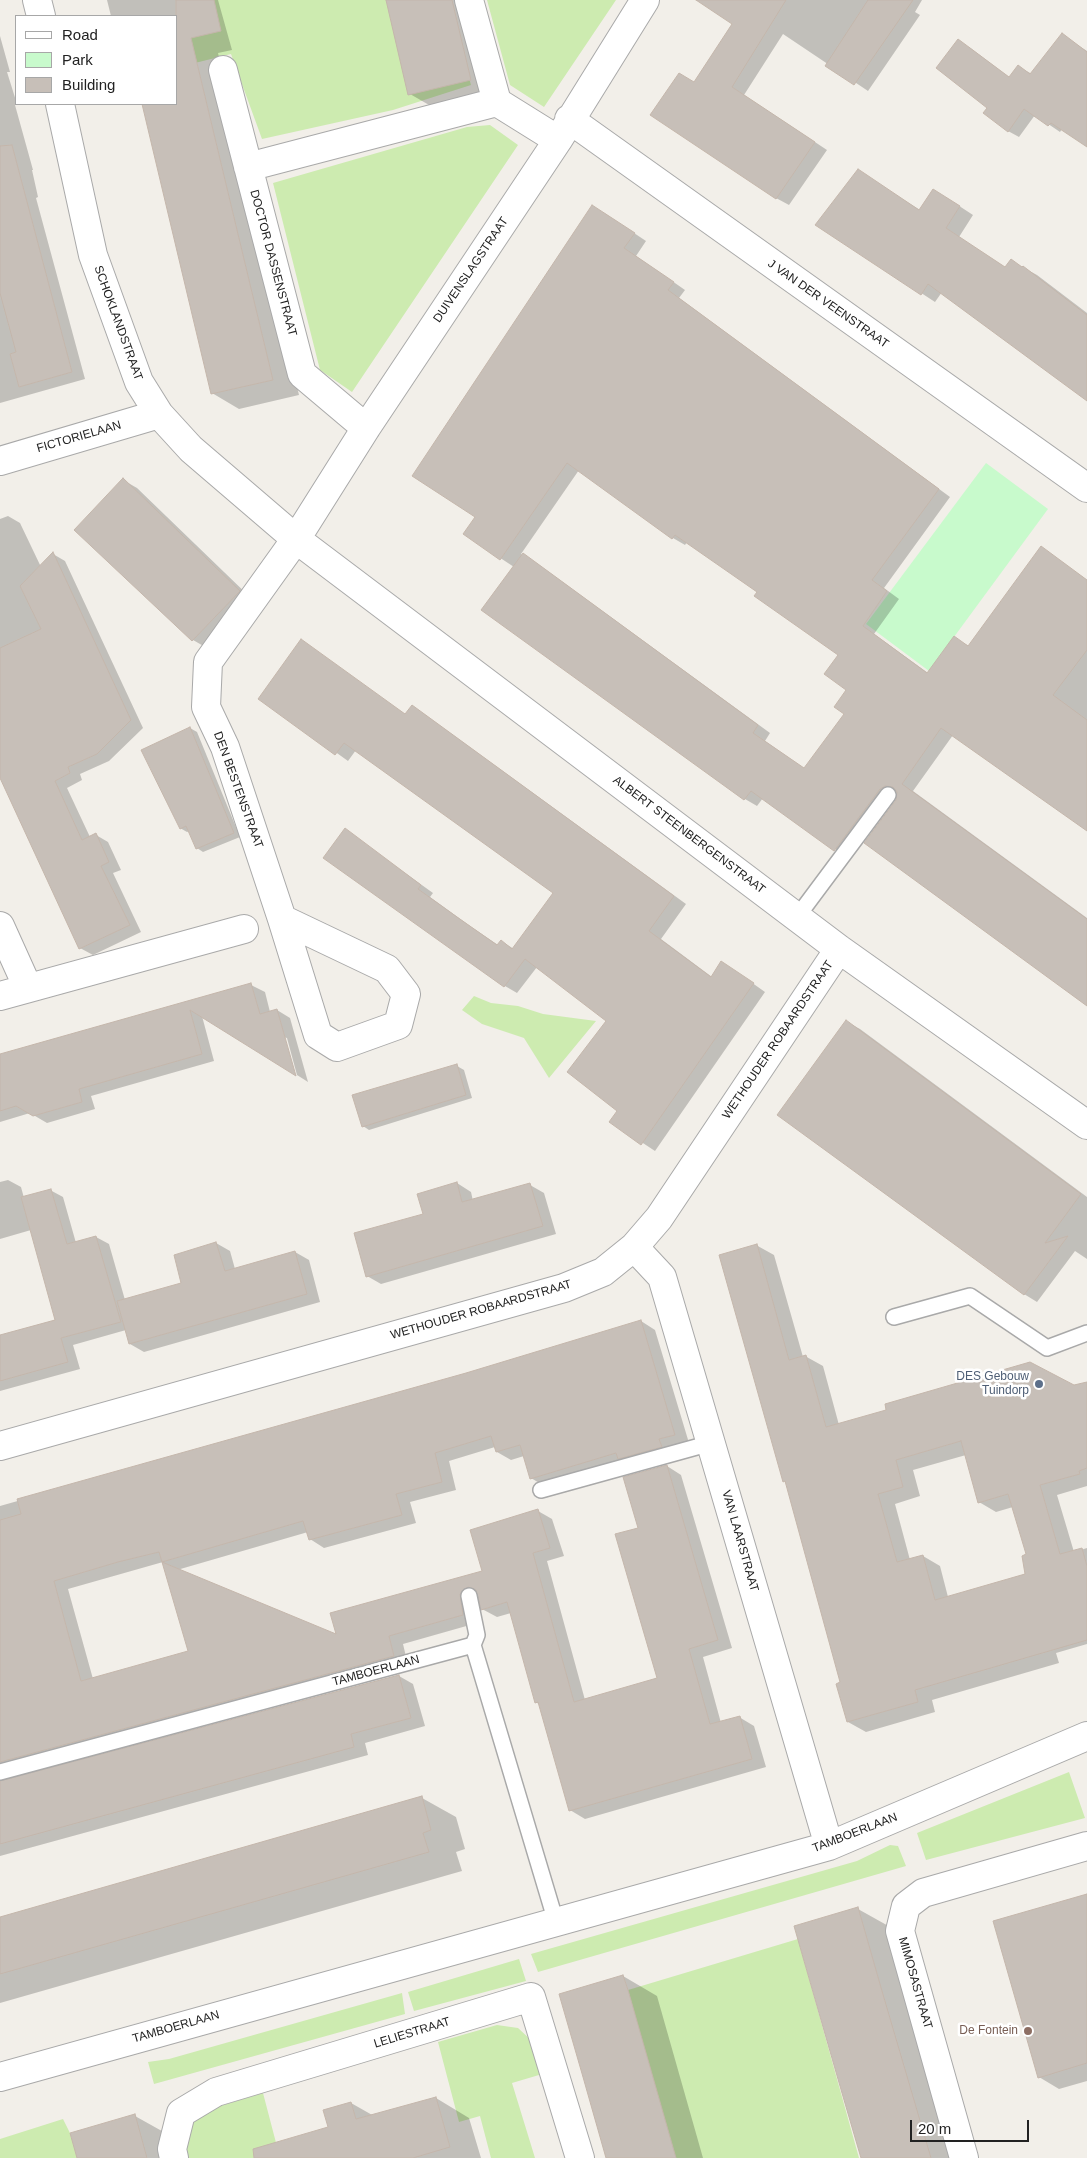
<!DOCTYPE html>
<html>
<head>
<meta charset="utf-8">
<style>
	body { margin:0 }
	#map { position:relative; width:1087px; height:2158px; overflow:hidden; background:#f2efe9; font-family:Arial,sans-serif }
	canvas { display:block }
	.legend { position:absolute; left:15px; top:15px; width:162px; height:90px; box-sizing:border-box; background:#fff; border:1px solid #a7a7a7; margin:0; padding:6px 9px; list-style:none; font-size:15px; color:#222 }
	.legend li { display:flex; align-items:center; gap:10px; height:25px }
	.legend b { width:25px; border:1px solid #a7a7a7 }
	.scale { position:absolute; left:910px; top:2120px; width:119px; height:22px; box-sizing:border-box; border:2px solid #222; border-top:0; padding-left:6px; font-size:15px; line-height:18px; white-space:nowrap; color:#222; -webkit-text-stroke:4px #fff; paint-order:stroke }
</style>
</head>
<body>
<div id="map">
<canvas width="1087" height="2158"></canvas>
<ul class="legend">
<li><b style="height:6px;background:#fff"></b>Road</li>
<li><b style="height:14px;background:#c8facc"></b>Park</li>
<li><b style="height:14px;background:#c7bfb8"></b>Building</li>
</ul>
<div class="scale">20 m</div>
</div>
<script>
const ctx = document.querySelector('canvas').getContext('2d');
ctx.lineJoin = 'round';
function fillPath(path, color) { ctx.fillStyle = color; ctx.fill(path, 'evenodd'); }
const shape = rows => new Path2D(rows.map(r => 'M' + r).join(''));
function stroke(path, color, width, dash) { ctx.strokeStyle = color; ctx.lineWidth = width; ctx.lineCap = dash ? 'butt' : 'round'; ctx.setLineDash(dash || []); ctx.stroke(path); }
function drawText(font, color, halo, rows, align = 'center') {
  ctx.font = font + ' Arial,sans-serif'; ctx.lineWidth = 5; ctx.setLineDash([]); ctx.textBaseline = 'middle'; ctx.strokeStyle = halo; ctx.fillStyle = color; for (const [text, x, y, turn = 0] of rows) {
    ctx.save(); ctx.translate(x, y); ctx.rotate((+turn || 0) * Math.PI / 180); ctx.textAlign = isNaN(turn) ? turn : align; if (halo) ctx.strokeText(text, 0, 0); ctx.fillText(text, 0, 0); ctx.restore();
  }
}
const grass = shape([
	[179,0,448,0,471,85,393,110,262,139,231,54,195,63],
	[487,0,616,0,544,107,510,85],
	[490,125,518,145,352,392,320,370,273,183,467,127],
	[474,996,491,1003,518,1006,543,1014,596,1021,549,1078,524,1038,482,1024,462,1010],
	[1069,1772,1085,1818,926,1860,917,1833],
	[890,1845,898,1846,906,1866,538,1972,531,1954,857,1861],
	[798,1939,859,2158,675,2158,628,1990],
	[519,1959,526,1981,414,2011,408,1992],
	[402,1993,405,2014,154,2084,148,2062,169,2059],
	[497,2025,518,2028,531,2040,541,2066,539,2075,512,2083,535,2158,491,2158,480,2116,459,2122,438,2042],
	[263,2093,280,2158,186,2158,186,2138,190,2125,203,2111],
	[63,2119,70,2133,78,2158,0,2158,0,2139]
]);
const park = shape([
	[986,463,1048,509,929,671,866,624]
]);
const shadow = shape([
	[107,0,218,0,232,50,218,53,299,395,239,409,212,393,143,104,176,104,176,16,111,16],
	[387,0,475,0,497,95,436,109,410,94],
	[728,0,922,0,915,12,920,15,868,91,783,34,744,95,827,150,789,205,776,198,695,83,734,24],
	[1062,35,1087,51,1087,146,1062,129,1060,132,1035,115,1019,137,1008,131,988,108,969,47,1010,78,1019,67,1032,74],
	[0,36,10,72,7,72,17,104,15,105,33,170,32,170,38,197,36,198,85,379,0,403],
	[858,171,920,210,947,198,973,215,959,237,1006,268,1011,261,1037,275,1087,313,1087,399,942,292,935,302,817,225],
	[604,213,646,241,636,256,685,290,679,298,950,497,884,588,899,599,874,634,928,673,954,638,969,646,1042,548,1087,580,1087,830,953,735,913,791,1087,918,1087,1005,897,801,898,792,893,796,847,857,763,798,757,806,745,799,483,609,514,567,464,534,477,516],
	[579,470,673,538,685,545,687,542,759,591,840,655,848,689,846,714,805,769,765,741,770,733,535,562,521,554],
	[123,480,137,488,253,600,207,648,193,640,76,530],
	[8,516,20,523,41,567,53,554,65,561,143,728,109,761,80,774,82,780,67,788,90,837,96,835,108,842,121,870,113,873,141,932,93,955,80,948,0,775,0,519],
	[301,641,406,715,412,707,424,714,686,904,661,939,712,977,734,970,765,992,655,1151,611,1122,619,1111,608,1021,537,967,517,993,505,986,325,857,345,830,433,893,430,897,470,926,498,945,501,941,514,949,555,893,356,750,348,761,260,698],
	[190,728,197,732,240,837,203,852,197,848,190,831,187,832,180,828],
	[251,985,265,992,270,1012,277,1010,290,1018,308,1082,297,1075,287,1038,202,1016,214,1061,91,1096,95,1109,47,1123,30,1113,0,1122,0,1055],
	[847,1022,860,1029,1087,1197,1087,1259,1075,1251,1037,1302,1024,1294],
	[457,1066,464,1070,472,1098,369,1130,363,1126],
	[8,1180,21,1187,24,1198,50,1190,63,1197,76,1243,96,1237,109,1244,125,1300,183,1284,216,1243,230,1251,235,1269,295,1252,309,1260,320,1302,144,1352,130,1344,126,1330,73,1345,80,1369,0,1391,0,1336,56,1321,31,1230,0,1239,0,1182],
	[457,1183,471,1192,473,1201,530,1185,544,1193,556,1234,381,1284,367,1276],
	[756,1245,774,1255,803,1357,805,1356,823,1366,839,1425,1087,1383,1087,1486,1057,1495,1074,1552,1087,1548,1087,1644,1056,1653,1059,1663,932,1700,935,1712,866,1732,848,1722,842,1683,787,1483,784,1481],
	[966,1455,979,1502,996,1512,1013,1507,1028,1555,1026,1575,948,1597,940,1566,923,1556,910,1560,895,1504,920,1496,913,1470],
	[641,1321,655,1330,689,1443,546,1487,531,1478,524,1456,511,1460,497,1452,495,1447,449,1461,456,1490,410,1502,416,1523,324,1548,310,1539,308,1532,177,1570,338,1636,483,1572,538,1511,552,1519,564,1556,547,1561,585,1700,658,1679,639,1529,667,1466,681,1475,732,1648,703,1657,721,1723,739,1717,754,1726,766,1767,585,1819,570,1810,540,1705,536,1702,511,1613,497,1617,482,1609,479,1597,474,1602,477,1623,403,1644,408,1665,8,1774,6,1782,399,1676,413,1684,425,1726,365,1743,368,1755,0,1856,0,1506,466,1374],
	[163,1562,189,1652,93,1679,68,1589],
	[422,1798,456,1817,465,1849,456,1852,462,1871,0,2003,0,1918],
	[1087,1896,1087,2081,1059,2089,1039,2077],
	[858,1909,892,1928,958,2158,863,2158],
	[623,1976,657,1996,703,2158,607,2158],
	[436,2098,469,2118,481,2158,302,2158,329,2128,324,2110,351,2103,374,2116],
	[135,2116,169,2135,175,2158,79,2158]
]);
const building = shape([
	[176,0,214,0,221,31,191,38,273,380,211,394,142,104,176,104,176,0],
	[386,0,452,0,471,80,408,95,386,0],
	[696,0,786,0,732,87,815,142,776,199,650,115,679,73,694,82,732,24,696,0],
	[868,0,913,0,854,85,825,66,868,0],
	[1062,33,1087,52,1087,147,1051,123,1048,126,1024,109,1008,132,983,113,987,108,936,68,958,39,1009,77,1018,65,1030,74,1062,33],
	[12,145,72,372,19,387,10,354,16,352,0,293,0,146,12,145],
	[858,169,919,210,933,189,960,206,946,228,1005,267,1011,259,1022,267,1023,266,1087,315,1087,401,928,284,921,295,815,225,858,169],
	[592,205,635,233,624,248,674,282,668,290,939,489,872,580,887,591,863,626,927,673,954,636,968,646,1041,546,1087,580,1087,650,1053,695,1087,720,1087,831,941,728,902,784,1087,919,1087,1006,864,843,896,800,897,792,893,787,885,786,880,789,834,851,751,791,744,800,481,610,523,553,758,725,753,733,804,768,844,714,834,707,846,690,824,674,838,655,754,596,757,592,675,535,672,539,567,463,500,560,463,534,475,517,412,476,592,205],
	[123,478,240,591,192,641,74,530,123,478],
	[53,552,131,720,97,754,68,767,70,773,55,781,82,840,96,833,109,862,101,866,130,925,79,949,0,778,0,648,41,629,20,586,53,552],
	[301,639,405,714,412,705,674,896,649,931,711,977,721,961,754,983,641,1145,609,1122,617,1111,567,1072,606,1021,525,959,504,987,323,858,345,828,421,885,418,889,457,917,497,945,501,940,512,949,553,893,344,743,335,755,258,699,301,639],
	[190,727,234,833,196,849,186,826,180,829,141,750,190,727],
	[251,983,260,1014,277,1009,296,1076,190,1010,202,1054,79,1089,82,1102,33,1116,16,1106,0,1111,0,1054,251,983],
	[846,1020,1081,1194,1045,1243,1068,1236,1024,1295,777,1115,846,1020],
	[457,1064,466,1095,362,1127,352,1095,457,1064],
	[457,1182,462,1202,530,1183,543,1226,366,1277,354,1233,423,1214,417,1194,457,1182],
	[51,1189,67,1244,96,1236,121,1322,61,1338,68,1362,0,1381,0,1335,55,1320,21,1197,51,1189],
	[216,1242,225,1271,295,1251,307,1294,129,1344,117,1301,181,1283,174,1255,216,1242],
	[757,1244,789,1360,806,1355,826,1427,886,1410,885,1404,1030,1362,1074,1385,1087,1382,1087,1468,1079,1471,1080,1474,1040,1485,1060,1554,1082,1548,1087,1566,1087,1640,915,1690,918,1702,847,1722,836,1684,840,1682,785,1481,783,1482,719,1255,757,1244],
	[961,1441,978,1503,1008,1494,1026,1554,1022,1556,1025,1574,935,1600,923,1555,897,1562,878,1494,903,1487,896,1460,961,1441],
	[641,1320,675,1435,659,1439,662,1447,618,1459,616,1453,530,1479,520,1445,496,1452,491,1436,435,1453,442,1482,396,1494,402,1515,309,1540,303,1521,162,1562,159,1552,118,1562,54,1581,81,1681,188,1651,162,1562,336,1634,330,1613,482,1571,470,1530,538,1509,550,1548,533,1553,574,1702,657,1678,615,1534,638,1528,623,1477,667,1465,718,1640,689,1649,710,1724,740,1716,752,1759,569,1811,538,1702,535,1703,507,1602,481,1610,476,1590,468,1587,460,1594,463,1615,389,1636,394,1656,0,1762,0,1520,21,1514,17,1499,466,1373,641,1320],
	[399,1675,411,1718,351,1734,354,1747,0,1844,0,1781,399,1675],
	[422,1796,431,1830,423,1833,429,1852,0,1974,0,1917,422,1796],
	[1087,1894,1087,2063,1038,2078,993,1921,1087,1894],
	[858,1907,882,1991,931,2158,861,2158,842,2093,794,1926,858,1907],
	[623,1975,628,1990,676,2158,606,2158,583,2077,559,1994,623,1975],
	[436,2097,450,2147,413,2158,254,2158,253,2149,328,2127,323,2110,351,2102,356,2119,436,2097],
	[135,2114,147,2158,77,2158,70,2133,135,2114]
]);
const lane = shape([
	[797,917,888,795],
	[894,1317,970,1296,1047,1348,1087,1333],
	[541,1490,711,1443],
	[469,1596,477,1635,473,1645],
	[0,1772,473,1645,556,1922]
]);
const street = shape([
	[37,0,41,16],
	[469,0,497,102,558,140],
	[223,70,302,374,366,428],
	[60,104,93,255,139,382,159,414,191,449,296,539,839,949,1087,1125],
	[569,119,1087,488],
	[248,167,497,102],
	[0,461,159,414],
	[282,919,318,1035,337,1047,398,1025,406,994,387,969,282,919,225,747,206,707,208,662,296,539,366,428,558,140,645,0],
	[0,926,28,988],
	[0,996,244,929],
	[634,1247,662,1277,829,1846],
	[0,1446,564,1288,603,1272,634,1247,659,1218,839,949],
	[0,2077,829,1846,1087,1736],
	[174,2158,172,2149,181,2113,216,2092,531,1997,580,2158],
	[964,2158,900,1931,906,1906,923,1893,1087,1846]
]);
const markers = [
	[1039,1384,5,"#5c6f8a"],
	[1028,2031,5,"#8d6e63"]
];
const streetNames = [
	["DOCTOR DASSENSTRAAT",273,263,75],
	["DUIVENSLAGSTRAAT",471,270,-56],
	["J VAN DER VEENSTRAAT",828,304,35],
	["SCHOKLANDSTRAAT",118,323,70],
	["FICTORIELAAN",79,437,-16],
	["DEN BESTENSTRAAT",238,790,70],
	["ALBERT STEENBERGENSTRAAT",689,835,37],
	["WETHOUDER ROBAARDSTRAAT",778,1040,-56],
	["WETHOUDER ROBAARDSTRAAT",481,1310,-16],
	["VAN LAARSTRAAT",740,1541,74],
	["TAMBOERLAAN",376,1671,-15],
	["TAMBOERLAAN",855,1833,-21],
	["MIMOSASTRAAT",915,1983,74],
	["TAMBOERLAAN",176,2027,-16],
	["LELIESTRAAT",412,2033,-17]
];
const serviceNames = [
	["DES Gebouw",1029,1377],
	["Tuindorp",1029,1391]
];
const educationNames = [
	["De Fontein",1018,2031]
];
fillPath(grass, '#cdebb0');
fillPath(park, '#c8facc');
fillPath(shadow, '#0003');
fillPath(building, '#c7bfb8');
stroke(building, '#c4b6ab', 1);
stroke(lane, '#a9a9a9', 18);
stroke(street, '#a9a9a9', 30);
stroke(lane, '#fff', 15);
stroke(street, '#fff', 28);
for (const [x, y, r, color] of markers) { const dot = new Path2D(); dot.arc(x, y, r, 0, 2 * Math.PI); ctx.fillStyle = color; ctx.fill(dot); stroke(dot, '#fff', 2); }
drawText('12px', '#222', '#fff', streetNames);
drawText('12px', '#4e5e75', '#fff', serviceNames, 'right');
drawText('12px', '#785e54', '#fff', educationNames, 'right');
</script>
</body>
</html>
